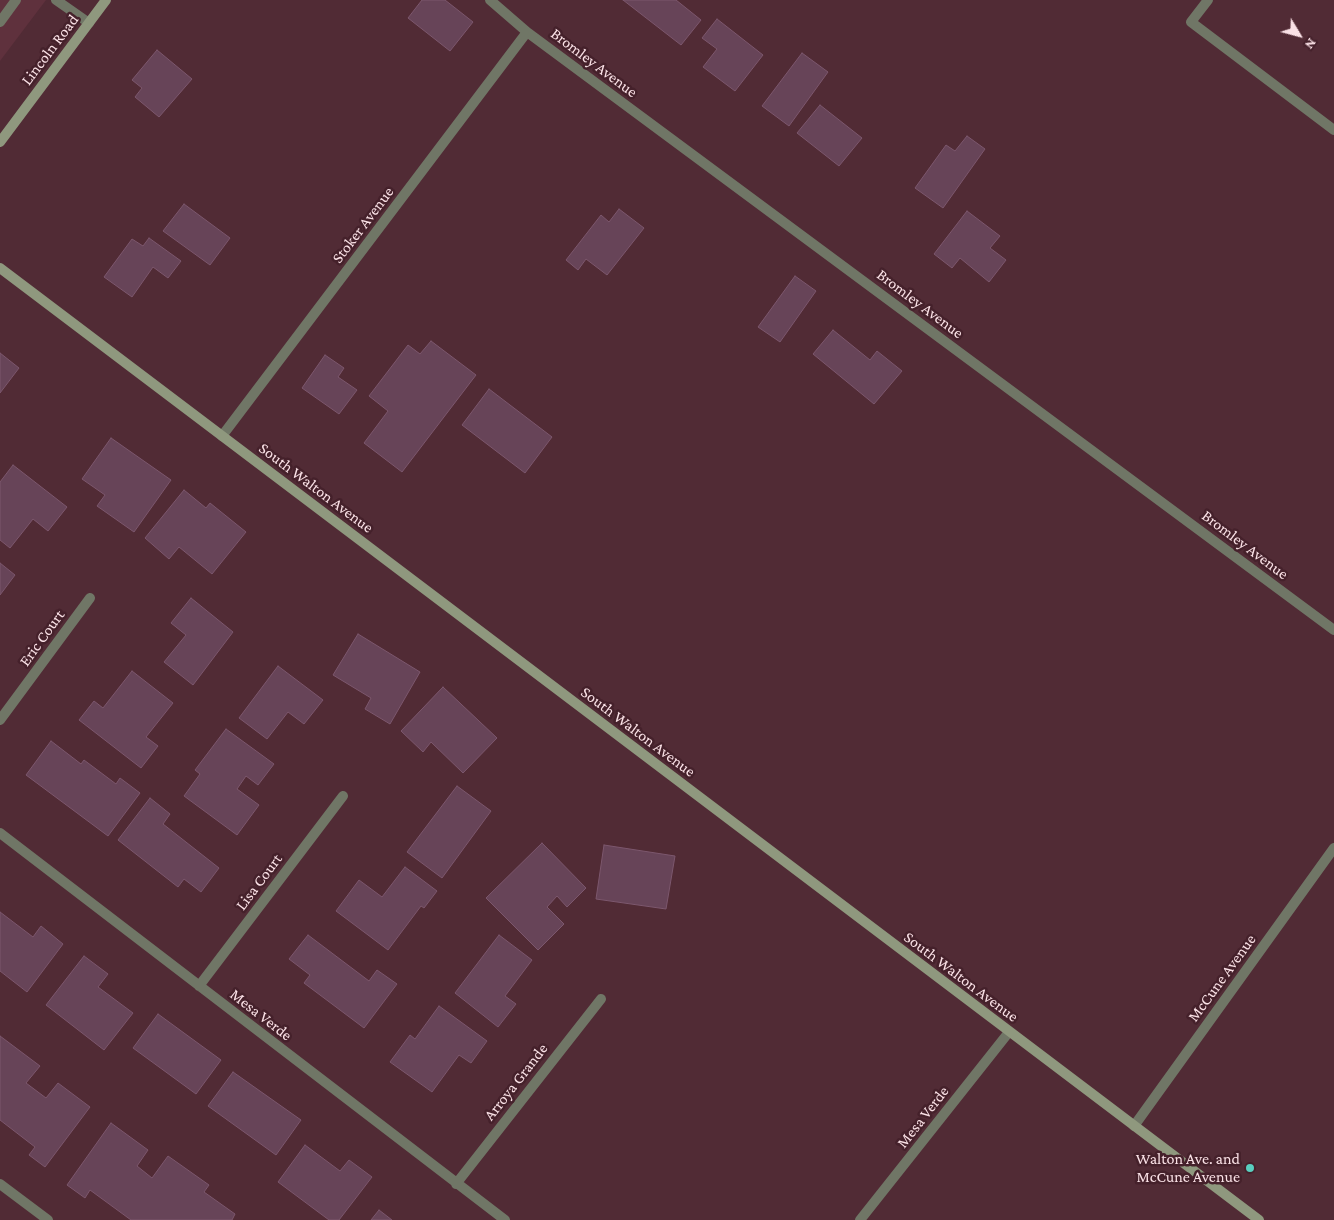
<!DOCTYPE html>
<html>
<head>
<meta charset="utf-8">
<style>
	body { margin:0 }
	#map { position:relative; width:1334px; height:1220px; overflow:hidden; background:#512b35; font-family:"Crimson Pro",serif }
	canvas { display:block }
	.north { position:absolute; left:1274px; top:10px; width:50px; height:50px; -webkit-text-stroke:4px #45212b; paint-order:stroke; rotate:127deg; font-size:14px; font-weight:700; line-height:20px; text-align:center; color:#fae1e6 }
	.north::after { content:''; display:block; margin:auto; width:18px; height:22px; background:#fae1e6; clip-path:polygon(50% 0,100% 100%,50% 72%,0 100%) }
</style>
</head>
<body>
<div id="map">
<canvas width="1334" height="1220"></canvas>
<div class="north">N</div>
</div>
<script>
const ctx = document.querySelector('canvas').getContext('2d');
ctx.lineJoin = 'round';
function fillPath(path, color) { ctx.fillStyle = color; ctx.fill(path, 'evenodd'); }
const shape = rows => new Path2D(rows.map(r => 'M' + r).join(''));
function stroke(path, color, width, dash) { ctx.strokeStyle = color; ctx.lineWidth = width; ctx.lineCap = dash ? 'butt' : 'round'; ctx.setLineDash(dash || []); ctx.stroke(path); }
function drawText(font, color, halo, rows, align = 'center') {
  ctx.font = font + ' "Crimson Pro",serif'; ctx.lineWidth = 5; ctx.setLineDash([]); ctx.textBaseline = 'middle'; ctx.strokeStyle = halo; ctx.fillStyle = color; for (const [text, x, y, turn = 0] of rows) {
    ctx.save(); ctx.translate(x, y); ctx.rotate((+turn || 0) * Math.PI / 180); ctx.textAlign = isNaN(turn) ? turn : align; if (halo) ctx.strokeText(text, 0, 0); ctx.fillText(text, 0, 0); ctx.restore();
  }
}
const built = shape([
	[0,0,46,0,0,61]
]);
const building = shape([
	[422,0,445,0,473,22,450,51,408,18,422,0],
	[623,0,676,0,701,20,681,45,623,0],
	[717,19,763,55,735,91,703,67,717,49,702,38,717,19],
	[157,50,192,79,159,117,135,97,142,88,132,80,157,50],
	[802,53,828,72,789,126,762,106,802,53],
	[820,105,862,138,839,166,797,133,820,105],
	[967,136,985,149,943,208,915,188,946,145,955,151,967,136],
	[184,204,230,238,210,265,163,231,184,204],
	[619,209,644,228,607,275,586,259,578,270,566,260,601,215,609,222,619,209],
	[967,211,1000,236,990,248,1006,260,989,282,960,258,952,268,934,254,967,211],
	[149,238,181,261,168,278,153,267,132,297,104,277,132,239,143,246,149,238],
	[795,276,816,291,780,342,758,327,795,276],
	[833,330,870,360,877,351,902,371,874,404,813,354,833,330],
	[431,341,476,375,402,472,364,443,388,411,369,396,408,345,420,354,431,341],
	[0,353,19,368,0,393,0,353],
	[325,355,344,368,338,377,357,390,339,414,302,388,325,355],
	[489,389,552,437,525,473,462,425,489,389],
	[111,438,171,480,134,532,97,506,105,495,82,479,111,438],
	[13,465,67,507,48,531,33,519,10,548,0,540,0,482,13,465],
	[184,490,206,508,210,503,246,532,212,574,179,547,169,559,145,538,184,490],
	[0,563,15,575,0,595,0,563],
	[191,598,233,632,193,685,164,662,186,635,171,623,191,598],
	[358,634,420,672,390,724,365,709,371,698,333,675,358,634],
	[278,666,323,700,304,724,288,712,267,739,239,718,278,666],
	[132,671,173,703,146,737,158,746,141,768,79,720,94,701,103,708,132,671],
	[443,687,497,738,463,773,431,742,423,752,401,731,443,687],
	[226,729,274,764,258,785,246,776,237,789,259,805,237,835,184,796,200,774,195,770,226,729],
	[51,741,81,764,84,760,116,784,120,778,140,793,108,836,26,775,51,741],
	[457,786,491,811,442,878,407,852,457,786],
	[150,798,170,814,163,824,219,868,201,892,184,879,178,887,118,840,150,798],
	[542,843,586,888,567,907,557,896,547,907,564,924,538,950,486,898,542,843],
	[604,845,675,856,666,909,596,899,604,845],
	[405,867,437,891,424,908,421,906,388,950,336,911,359,880,382,897,405,867],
	[0,912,33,937,41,926,63,944,27,992,0,971,0,912],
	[308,935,369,981,377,970,397,984,364,1028,304,983,310,975,289,959,308,935],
	[499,935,532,960,505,996,516,1004,498,1027,455,993,499,935],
	[84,956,108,974,98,987,133,1013,104,1050,46,1005,84,956],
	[439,1006,487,1041,471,1063,459,1055,432,1092,390,1062,410,1035,415,1039,439,1006],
	[158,1014,221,1060,196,1094,133,1048,158,1014],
	[0,1036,40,1066,26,1083,46,1098,58,1083,90,1107,45,1167,29,1155,35,1147,0,1120,0,1036],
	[233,1072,301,1120,276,1155,208,1106,233,1072],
	[111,1123,148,1150,137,1166,152,1178,168,1156,209,1185,204,1192,235,1214,232,1220,131,1220,90,1190,85,1198,67,1185,111,1123],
	[305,1145,340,1171,349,1160,372,1177,339,1220,329,1220,278,1182,305,1145],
	[379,1210,392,1220,371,1220,379,1210]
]);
const lane = shape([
	[56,0,89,23],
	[0,22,16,0]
]);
const street = shape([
	[490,0,527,32,1334,630],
	[1208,0,1191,22,1334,130],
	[222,436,527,32],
	[0,720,90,598],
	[0,833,505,1220],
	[199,986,343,796],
	[1134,1126,1334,848],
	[0,1184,48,1220],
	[456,1184,601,999],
	[860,1220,1009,1032]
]);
const secondary = shape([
	[0,142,106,0],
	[0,268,1259,1220]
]);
const markers = [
	[1250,1168,5,"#59cebf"]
];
const streetNames = [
	["Lincoln Road",50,50,-53],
	["Bromley Avenue",594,63,37],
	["Stoker Avenue",363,225,-53],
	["Bromley Avenue",920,304,37],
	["South Walton Avenue",316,488,37],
	["Bromley Avenue",1245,545,37],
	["Eric Court",42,638,-54],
	["South Walton Avenue",638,732,37],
	["Lisa Court",259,882,-53],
	["South Walton Avenue",961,977,37],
	["McCune Avenue",1222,978,-54],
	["Mesa Verde",261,1015,38],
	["Arroya Grande",516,1082,-52],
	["Mesa Verde",923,1117,-52]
];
const poiNames = [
	["Walton Ave. and",1240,1159],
	["McCune Avenue",1240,1177]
];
fillPath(built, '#5f313d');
fillPath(building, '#674458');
stroke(building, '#7c576d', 1);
stroke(lane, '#707666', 10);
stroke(street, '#707666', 10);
stroke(secondary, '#8f987e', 10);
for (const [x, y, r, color] of markers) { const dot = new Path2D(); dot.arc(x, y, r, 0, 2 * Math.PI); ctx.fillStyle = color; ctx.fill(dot); stroke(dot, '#45212b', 2); }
drawText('16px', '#fae1e6', '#45212b', streetNames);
drawText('16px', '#fae1e6', '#45212b', poiNames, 'right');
</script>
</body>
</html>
